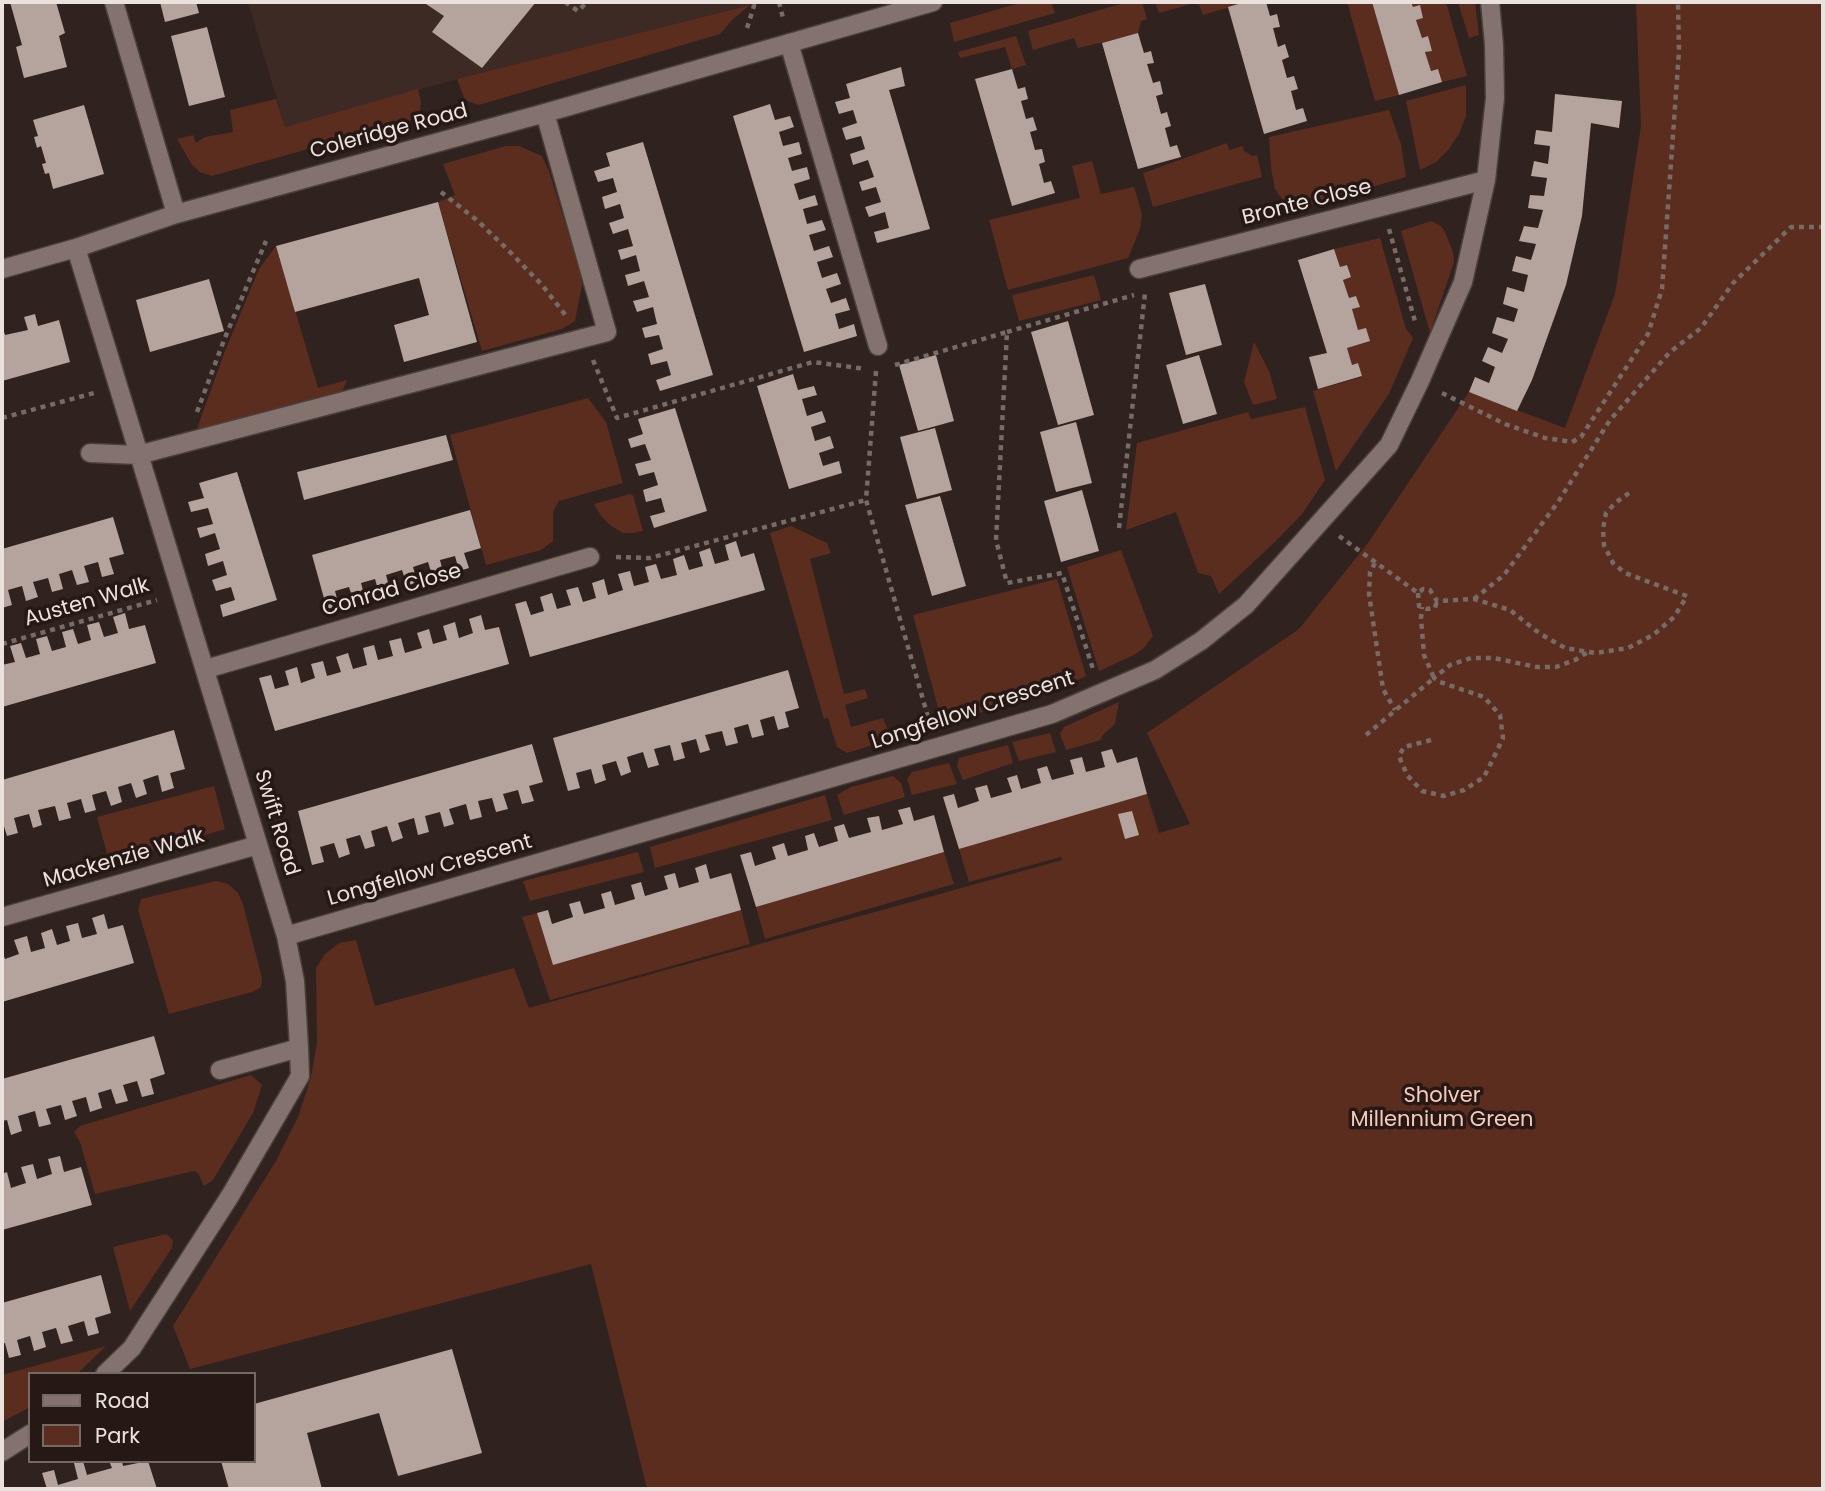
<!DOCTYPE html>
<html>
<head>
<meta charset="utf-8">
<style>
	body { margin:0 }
	#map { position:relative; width:1825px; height:1491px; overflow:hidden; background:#30221e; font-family:Poppins,sans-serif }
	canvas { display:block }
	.frame { position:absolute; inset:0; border:4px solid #ebe2de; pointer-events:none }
	.legend { position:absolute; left:28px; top:1372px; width:228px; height:91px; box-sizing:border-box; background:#261915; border:2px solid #756965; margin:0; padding:9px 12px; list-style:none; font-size:21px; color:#ebe2de }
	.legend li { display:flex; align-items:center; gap:14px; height:35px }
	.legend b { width:35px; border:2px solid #756965 }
</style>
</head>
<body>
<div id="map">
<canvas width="1825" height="1491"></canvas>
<div class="frame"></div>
<ul class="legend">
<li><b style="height:9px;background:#83726d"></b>Road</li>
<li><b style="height:19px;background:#5b2d1f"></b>Park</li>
</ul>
</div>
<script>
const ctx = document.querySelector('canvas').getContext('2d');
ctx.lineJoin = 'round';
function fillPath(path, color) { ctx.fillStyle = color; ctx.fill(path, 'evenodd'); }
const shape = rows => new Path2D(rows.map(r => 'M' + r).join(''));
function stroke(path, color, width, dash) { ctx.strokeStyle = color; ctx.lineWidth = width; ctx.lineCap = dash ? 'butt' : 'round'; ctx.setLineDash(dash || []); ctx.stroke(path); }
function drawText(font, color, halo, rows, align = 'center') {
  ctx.font = font + ' Poppins,sans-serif'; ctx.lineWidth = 7; ctx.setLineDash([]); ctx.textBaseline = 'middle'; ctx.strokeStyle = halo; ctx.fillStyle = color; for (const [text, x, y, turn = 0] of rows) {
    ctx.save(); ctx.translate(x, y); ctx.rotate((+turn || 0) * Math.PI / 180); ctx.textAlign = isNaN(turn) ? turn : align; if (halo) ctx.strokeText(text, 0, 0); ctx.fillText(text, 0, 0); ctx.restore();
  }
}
const built = shape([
	[248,2,749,2,750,5,457,79,285,127]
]);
const green = shape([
	[1023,2,1051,2,1055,13,954,42,950,23],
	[1127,2,1142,2,1147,19,1141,21,1138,34,1078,48,1074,38,1033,50,1028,31],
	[1155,2,1247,2,1203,15,1198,2,1159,13],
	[1347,2,1372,2,1399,95,1375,101],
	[1411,2,1446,2,1467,76,1442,82,1438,69,1431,71,1425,52,1432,50,1422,38,1416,20,1423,18,1420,6,1413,7],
	[1458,2,1475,2,1479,35,1469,38],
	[1636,2,1823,2,1823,1489,647,1489,591,1264,190,1369,173,1326,276,1161,298,1117,311,1077,317,1043,316,968,325,954,339,943,356,940,375,1006,514,968,529,1008,1062,860,1061,857,969,882,959,849,1084,811,1147,794,1159,833,1190,824,1147,733,1299,629,1368,543,1469,392,1565,428,1615,294,1641,126],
	[750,5,733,19,720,34,479,105,465,100,457,79],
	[1016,36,1026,65,1012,69,1005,47,960,58,958,52],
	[1466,85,1466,116,1459,134,1449,149,1436,162,1420,170,1406,101],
	[418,89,421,102,420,112,415,119,212,176,200,172,192,165,177,139,193,135,196,143,205,137,233,132,230,110,276,99,285,127],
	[1389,110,1401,144,1406,177,1306,206,1286,205,1275,189,1271,168,1269,137],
	[1227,143,1229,150,1243,146,1244,151,1253,156,1257,155,1262,177,1153,207,1143,173],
	[506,146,519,146,542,156,549,171,580,271,582,285,575,321,562,329,482,351,438,202,455,195,443,164],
	[1092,161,1101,194,1134,187,1142,214,1140,229,1128,258,1008,290,989,220,1080,198,1072,166],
	[1431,221,1441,226,1445,232,1453,252,1454,262,1430,333,1401,231],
	[1380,238,1406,329,1413,338,1389,394,1336,471,1313,391,1362,377,1358,363,1352,365,1347,348,1358,330,1352,309,1359,307,1356,296,1349,298,1343,280,1351,277,1347,265,1340,267,1334,249],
	[276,246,318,388,347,380,341,394,195,434,225,351,259,269],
	[1094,275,1101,300,1019,321,1012,295],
	[1254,342,1269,371,1277,399,1253,405,1244,382],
	[588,398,606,422,623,483,559,501,553,512,553,541,541,550,486,565,450,435],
	[1305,407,1325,480,1302,514,1275,542,1219,594,1211,576,1198,573,1176,512,1126,530,1137,443,1248,412,1251,419],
	[630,494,633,495,643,531,633,533,623,533,611,526,601,516,594,504],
	[791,526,827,543,831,553,810,559,844,694,865,689,868,698,845,705,851,727,883,718,890,735,889,740,847,753,837,747,828,718,824,719,770,533],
	[1121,550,1153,636,1144,648,1134,655,1099,671,1067,567],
	[1057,579,1086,676,1056,690,952,721,940,715,913,615],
	[1119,702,1115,724,1102,736,1101,740,1066,750,1060,734,1064,727],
	[1050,733,1056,752,1019,761,1012,742],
	[1008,745,1013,763,963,780,957,766,959,758],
	[949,763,957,784,912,795,907,779,912,772],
	[893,776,901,783,905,797,844,815,837,795,851,787],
	[214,786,225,829,126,858,112,860,108,857,97,817],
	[825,795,832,820,655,868,650,847],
	[638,852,644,872,530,901,523,881],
	[944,852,954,884,765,939,756,907],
	[216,881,228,884,238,893,243,904,262,978,261,987,252,992,169,1014,138,910,141,899],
	[741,910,750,944,550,1000,522,917,537,913,553,964],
	[251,1075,262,1085,253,1113,213,1180,204,1186,198,1173,194,1171,95,1194,80,1142,74,1132,80,1126],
	[166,1234,173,1240,172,1248,130,1311,113,1247],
	[106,1346,77,1374,30,1374,30,1407,2,1422,2,1375]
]);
const building = shape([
	[10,2,56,2,65,33,59,36,67,67,24,78,16,47,22,45],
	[160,2,196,2,199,13,165,22],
	[423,2,536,2,482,68,432,32,444,16],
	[1245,2,1266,2,1270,16,1277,14,1280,27,1273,28,1278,47,1285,44,1289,57,1282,60,1287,78,1294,76,1298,89,1291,91,1296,110,1303,108,1307,121,1264,134,1228,7],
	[1372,2,1411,2,1413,7,1420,5,1423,18,1416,20,1422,38,1428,36,1432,51,1425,52,1431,71,1438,69,1442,82,1399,95],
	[207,27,225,97,189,106,171,36],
	[1138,33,1144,53,1151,51,1154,63,1147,64,1153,83,1160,81,1163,94,1156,96,1161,114,1167,112,1171,126,1165,128,1170,147,1177,145,1181,157,1138,169,1102,43],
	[901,67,905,86,889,90,930,229,877,243,874,232,889,228,885,212,869,217,865,207,881,202,876,187,862,191,859,182,874,177,868,160,853,165,850,154,865,149,861,136,846,140,842,128,857,123,853,110,839,114,835,102,850,98,846,84],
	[1012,69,1018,89,1025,87,1028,99,1021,101,1026,119,1033,117,1037,130,1030,132,1035,150,1042,149,1045,162,1039,164,1044,183,1051,181,1055,193,1012,206,975,79],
	[1555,94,1622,101,1619,128,1591,123,1582,216,1566,285,1532,380,1517,411,1469,392,1475,377,1489,383,1495,367,1482,361,1488,347,1502,353,1508,339,1492,333,1497,317,1514,322,1518,309,1503,304,1507,287,1524,292,1528,275,1512,271,1516,256,1531,260,1536,244,1519,241,1524,226,1538,228,1543,210,1528,208,1530,195,1544,196,1547,178,1531,176,1534,161,1548,164,1550,146,1534,144,1536,130,1552,132],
	[770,104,775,120,790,116,794,127,779,132,783,146,799,142,802,154,788,158,792,171,807,167,810,179,794,184,799,200,815,195,818,205,803,209,807,224,822,220,826,230,809,235,814,251,829,246,833,257,817,262,822,278,837,273,841,284,826,289,831,303,846,298,850,310,835,314,839,329,854,324,857,336,804,352,733,116],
	[84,105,104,174,53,189,49,173,45,174,42,164,46,163,41,146,37,148,34,137,38,136,33,120],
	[643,142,713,375,660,391,656,380,671,375,667,361,651,365,648,354,663,349,659,335,645,338,642,328,657,324,653,307,637,312,633,301,649,297,644,281,628,286,625,275,640,271,636,255,621,260,618,250,633,246,628,229,613,234,609,223,624,218,620,204,605,209,602,197,617,192,613,178,598,182,594,171,610,166,606,153],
	[438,202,477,342,404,362,394,325,429,315,419,278,295,312,276,246],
	[1334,249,1340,267,1347,265,1351,277,1343,280,1349,298,1356,296,1360,307,1352,309,1358,330,1366,328,1370,341,1347,348,1352,365,1358,363,1362,376,1318,389,1309,357,1327,353,1298,260],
	[209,279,224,331,150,352,136,300],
	[1205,284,1222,345,1186,355,1169,293],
	[35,314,38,326,59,320,70,362,2,381,2,325,5,335,28,330,24,317],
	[1068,321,1094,415,1058,425,1031,332],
	[936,355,954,421,918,431,899,365],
	[1199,355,1217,414,1183,424,1166,365],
	[793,374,798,390,814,386,817,395,802,399,807,416,822,411,826,422,811,427,815,441,830,436,834,448,819,453,823,466,839,461,842,473,789,489,757,386],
	[675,408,707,511,654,528,650,516,665,512,661,498,646,502,643,490,658,485,654,472,639,476,635,464,651,460,645,444,631,448,628,439,643,434,638,419],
	[1076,422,1092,483,1056,492,1040,432],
	[935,428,952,490,917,499,900,437],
	[446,435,453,460,304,500,297,472],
	[237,472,277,600,223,617,220,605,235,600,231,587,216,591,212,580,227,575,223,561,208,566,205,554,220,549,215,533,200,538,197,528,213,524,208,508,191,512,188,502,204,498,199,483],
	[1082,490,1099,551,1061,562,1044,501],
	[940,496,966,586,932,596,905,505],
	[470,510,481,548,464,553,469,568,459,571,455,556,440,560,444,576,433,578,428,562,413,567,417,582,407,586,402,570,386,575,390,590,379,593,375,579,361,583,365,598,354,602,349,587,335,591,339,606,327,609,312,555],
	[113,517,124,554,109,558,114,574,102,577,98,562,84,566,89,582,77,585,72,570,59,574,63,589,52,592,48,578,33,582,38,597,26,601,22,586,8,590,12,605,2,608,2,549],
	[736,541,741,557,754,553,765,590,530,657,515,604,526,601,531,615,544,611,540,597,552,593,557,609,571,605,566,590,578,587,583,602,596,598,592,583,604,579,608,595,623,590,618,574,630,571,634,586,649,582,645,567,656,564,661,579,677,575,673,559,684,555,689,570,703,566,699,552,710,548,715,564,729,560,725,545],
	[125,613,129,629,145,625,156,663,2,707,2,665,15,662,10,646,21,643,26,658,40,654,36,639,47,636,52,651,66,647,62,632,73,629,78,644,91,640,87,625,99,622,104,637,118,633,113,617],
	[481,615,485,630,499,627,509,664,275,731,259,678,271,675,275,689,289,685,285,671,297,667,301,683,315,678,311,664,323,661,327,676,341,672,336,657,348,653,353,669,367,665,363,648,374,645,378,660,393,656,389,641,401,638,405,653,422,648,417,633,429,629,433,644,447,640,443,626,455,622,459,638,473,633,469,619],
	[788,670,799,708,785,712,789,727,778,730,774,716,760,720,764,735,752,738,748,724,734,728,738,743,726,746,722,731,705,735,710,750,700,753,696,739,681,743,685,758,674,761,670,745,654,749,659,765,648,768,643,752,627,757,631,772,621,776,616,761,602,765,606,780,595,784,591,769,576,773,580,788,568,791,553,738],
	[174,730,185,769,170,773,174,788,162,792,158,775,143,780,147,794,136,798,131,783,118,787,122,802,111,806,106,791,92,795,96,810,85,813,81,799,67,803,71,818,59,821,55,806,38,810,42,825,33,828,29,814,14,818,18,833,7,836,2,820,2,780],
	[532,744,543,782,529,786,534,801,522,804,518,790,503,794,508,809,496,812,492,798,478,801,482,817,470,820,466,804,449,809,454,824,444,827,440,812,425,816,429,832,418,835,414,818,398,823,403,838,392,842,387,826,371,831,375,846,365,849,360,835,346,839,350,854,339,858,334,843,320,847,324,862,312,865,298,811],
	[1112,749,1117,763,1137,757,1147,794,959,849,943,797,954,794,958,808,979,801,975,788,987,785,991,798,1012,792,1007,778,1017,775,1021,789,1041,783,1037,769,1047,766,1052,780,1074,774,1070,760,1082,757,1086,772,1105,767,1101,752],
	[910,807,914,821,934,815,944,852,756,907,740,855,751,852,755,866,776,859,772,847,784,843,788,856,808,850,805,836,814,833,819,847,838,841,834,827,844,824,849,838,871,832,867,818,879,816,882,830,903,824,898,810],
	[1132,811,1139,835,1125,839,1118,814],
	[706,864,710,879,731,873,741,910,553,965,537,913,548,910,552,924,573,917,569,904,580,901,584,914,605,908,601,894,611,891,615,905,635,899,631,885,641,882,645,896,668,889,664,876,675,873,679,888,699,882,695,868],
	[104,914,108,929,123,925,134,963,2,1002,2,951,5,959,19,954,14,940,27,936,31,952,45,948,41,933,52,929,57,945,70,941,66,926,78,923,82,938,97,934,92,918],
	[154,1036,165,1074,150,1079,154,1094,142,1097,137,1081,123,1085,128,1101,116,1104,111,1089,98,1093,102,1108,90,1112,86,1097,72,1101,77,1116,65,1120,61,1105,46,1109,51,1124,39,1127,35,1111,18,1116,22,1131,11,1135,7,1120,2,1121,2,1079],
	[60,1156,64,1172,81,1167,92,1205,2,1230,2,1174,7,1172,11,1188,26,1183,21,1167,33,1164,37,1179,52,1174,48,1159],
	[101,1275,111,1313,95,1318,99,1333,88,1336,84,1321,68,1326,73,1341,61,1344,56,1328,42,1332,46,1347,34,1351,30,1336,17,1340,21,1355,9,1358,5,1343,2,1344,2,1303],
	[452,1349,482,1453,398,1476,379,1413,307,1433,322,1489,229,1489,221,1461,254,1461,254,1404],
	[83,1461,87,1475,112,1468,109,1461,122,1461,123,1466,148,1461,157,1489,47,1489,42,1473,54,1470,58,1485,78,1479,74,1463]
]);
const path = shape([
	[565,2,578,11,587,2],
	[779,2,783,18],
	[747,28,754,6,753,2],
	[441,192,478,221,511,253,542,285,567,317],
	[1389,229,1416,325],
	[1007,332,1134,295],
	[593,360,617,418,813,362,866,369],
	[895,365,1007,332,996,540,1007,583,1062,573,1093,669],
	[876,371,866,500,930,724],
	[1442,393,1505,424,1545,438,1572,442,1581,437,1648,334,1662,289,1679,51,1678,2],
	[197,412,224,340,266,241],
	[2,418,94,393],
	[1119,528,1145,293],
	[1339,536,1418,593,1423,589,1430,590,1437,601,1474,599,1510,610,1539,633,1565,648,1595,653,1628,648,1653,635,1674,617,1687,596,1625,573,1613,563,1604,545,1603,529,1606,513,1615,503,1629,493],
	[616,557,650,558,866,500],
	[1375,563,1370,572,1369,594,1383,689,1395,710],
	[1418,593,1419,606,1427,609,1435,608,1437,601],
	[1474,599,1504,575,1558,502,1610,420,1670,352,1701,328,1733,283,1791,227,1823,227],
	[2,644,157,600],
	[1366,735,1434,678,1424,655,1421,618,1422,607],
	[1431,740,1404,747,1399,756,1407,775,1422,791,1444,796,1464,790,1484,777,1494,757,1503,738,1500,715,1484,697,1440,682,1434,678,1450,665,1471,658,1493,658,1537,667,1556,667,1575,660,1588,652]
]);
const minor = shape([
	[114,2,176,214],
	[789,43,878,346],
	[76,248,286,936,295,981,299,1048,300,1076,230,1196,132,1348,105,1374],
	[2,269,76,248,176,214,545,113,933,2],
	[1139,269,1486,180],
	[90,453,138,455,607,332,545,113],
	[206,669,590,557],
	[2,917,258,845],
	[286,936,1052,714,1155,670,1201,641,1246,605,1389,445,1420,381,1463,282,1486,180,1495,98,1494,45,1490,2],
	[220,1070,299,1048],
	[2,1452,30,1434]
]);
const streetNames = [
	["Coleridge Road",389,132,-15],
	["Bronte Close",1307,203,-14],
	["Conrad Close",392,591,-16],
	["Austen Walk",87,603,-16],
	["Longfellow Crescent",973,711,-18],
	["Swift Road",276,823,73],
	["Mackenzie Walk",124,859,-16],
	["Longfellow Crescent",430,871,-16]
];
const parkNames = [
	["Sholver",1442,1097],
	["Millennium Green",1442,1121]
];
fillPath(built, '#3e2a24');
fillPath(green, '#5b2d1f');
fillPath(building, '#b5a39d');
stroke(minor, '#4a3f3b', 21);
stroke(path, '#776b67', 4.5, [5, 5]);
stroke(minor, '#83726d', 18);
drawText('21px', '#ebe2de', '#261915', streetNames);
drawText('21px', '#f9caba', '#261915', parkNames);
</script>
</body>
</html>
